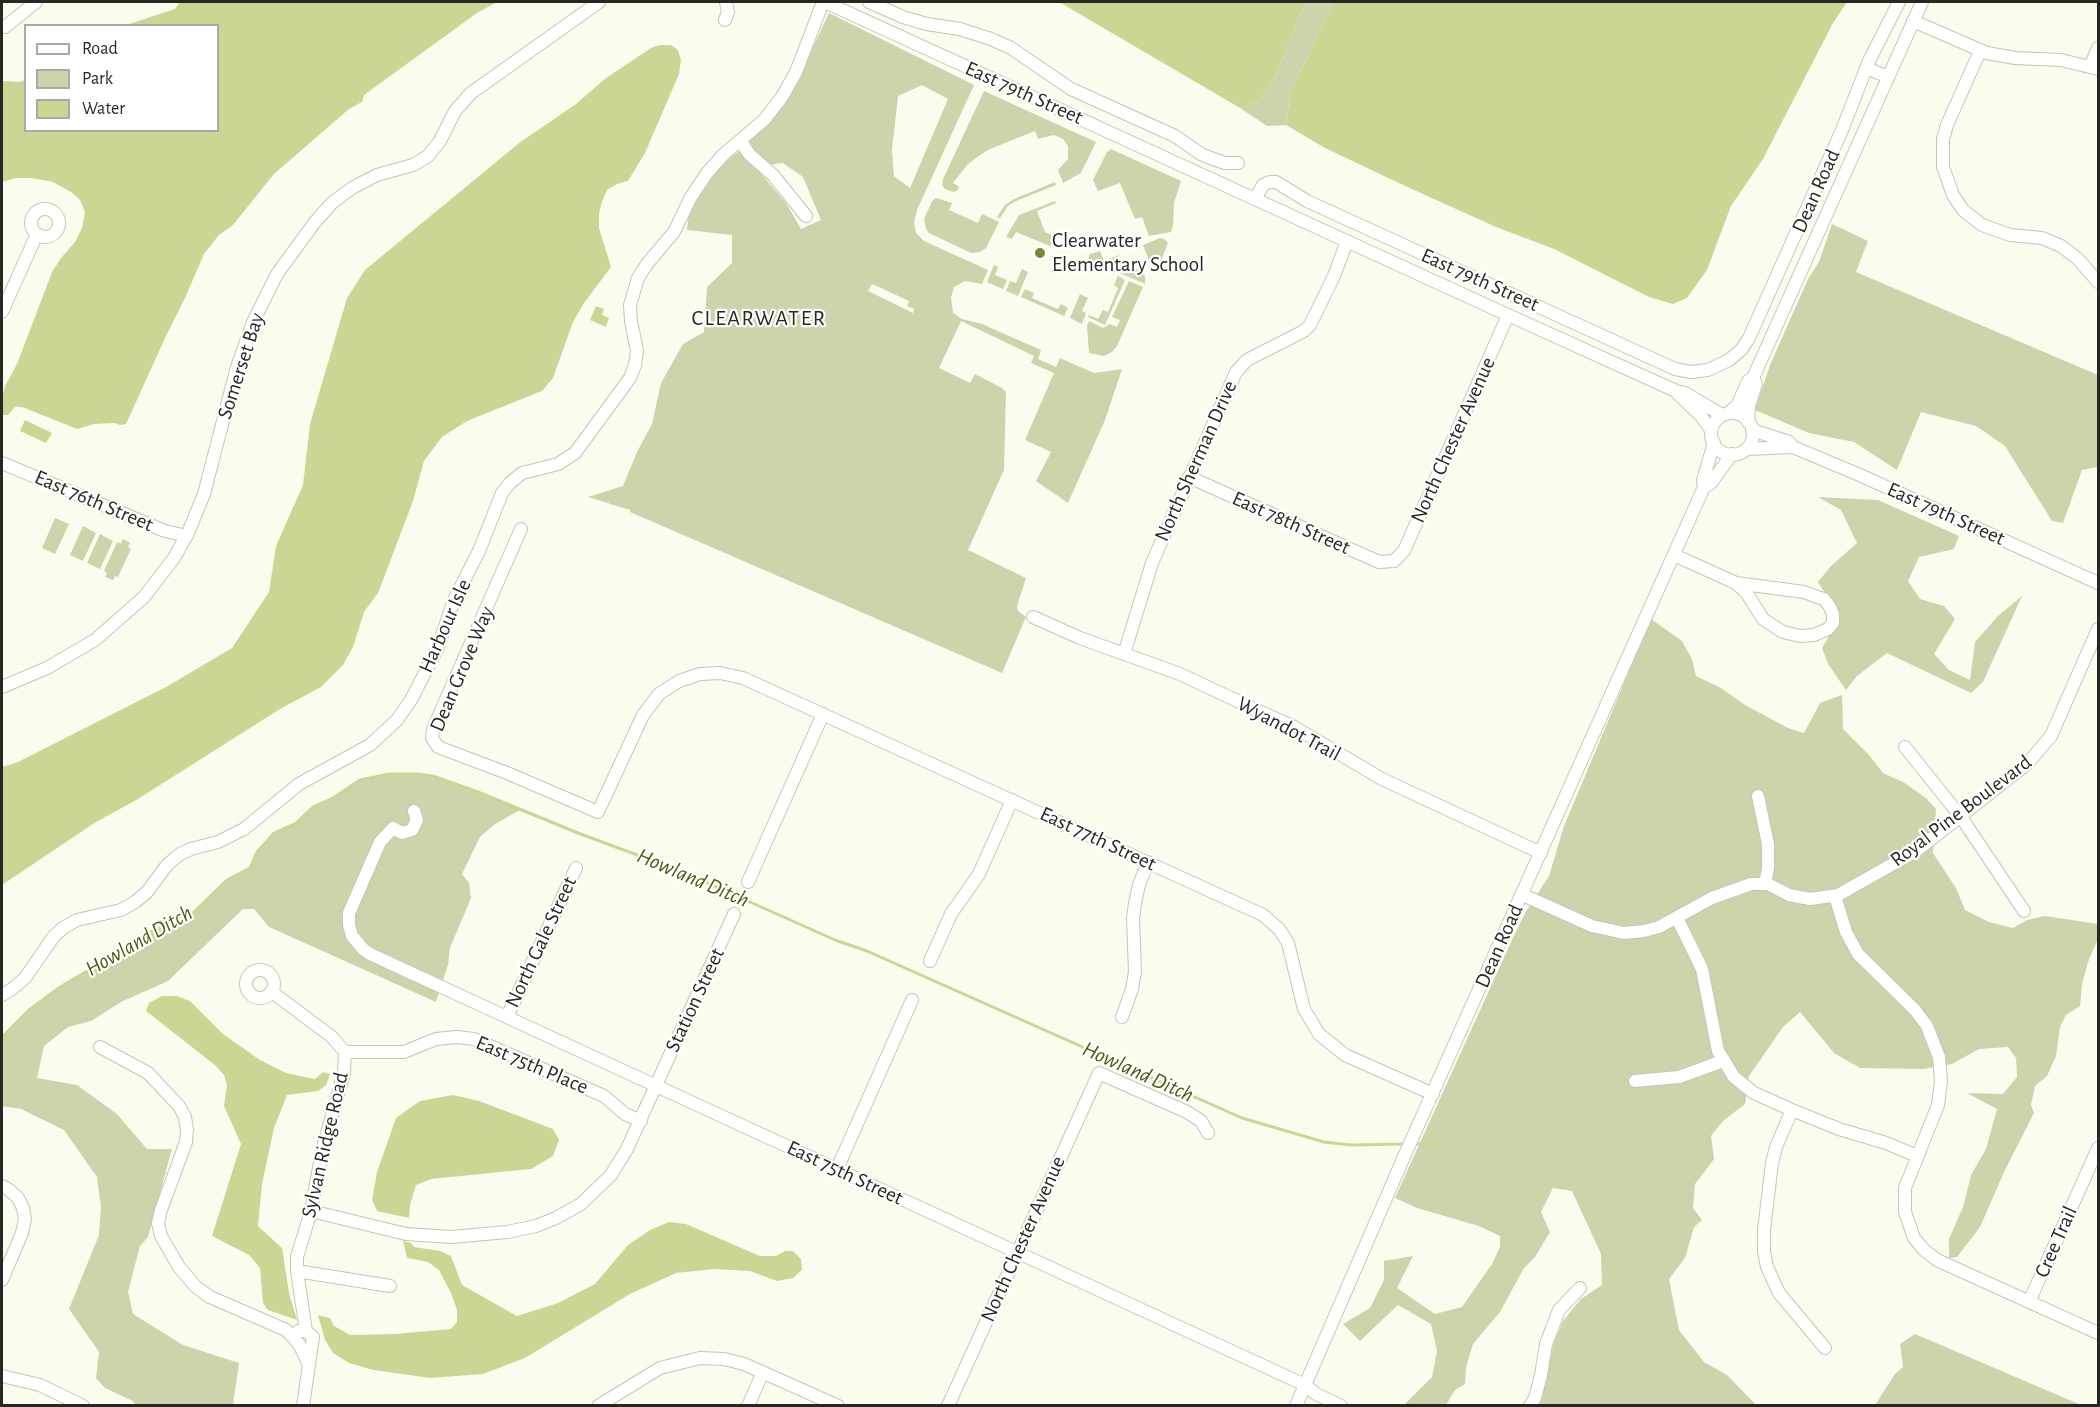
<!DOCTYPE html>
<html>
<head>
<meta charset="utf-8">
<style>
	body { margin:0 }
	#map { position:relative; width:2100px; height:1407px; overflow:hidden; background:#fafdee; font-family:"Alegreya Sans",sans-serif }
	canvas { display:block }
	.frame { position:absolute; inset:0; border:3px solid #272822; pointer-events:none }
	.legend { position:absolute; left:24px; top:24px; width:195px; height:108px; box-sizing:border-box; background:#fff; border:2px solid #a9a9a7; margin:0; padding:8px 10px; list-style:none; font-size:18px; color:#272822 }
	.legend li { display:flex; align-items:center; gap:12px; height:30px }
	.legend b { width:30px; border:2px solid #a9a9a7 }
</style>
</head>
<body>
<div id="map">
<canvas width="2100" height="1407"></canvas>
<div class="frame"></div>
<ul class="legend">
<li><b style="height:8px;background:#fff"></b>Road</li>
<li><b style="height:16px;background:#cbd4ab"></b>Park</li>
<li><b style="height:16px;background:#cad794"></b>Water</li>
</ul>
</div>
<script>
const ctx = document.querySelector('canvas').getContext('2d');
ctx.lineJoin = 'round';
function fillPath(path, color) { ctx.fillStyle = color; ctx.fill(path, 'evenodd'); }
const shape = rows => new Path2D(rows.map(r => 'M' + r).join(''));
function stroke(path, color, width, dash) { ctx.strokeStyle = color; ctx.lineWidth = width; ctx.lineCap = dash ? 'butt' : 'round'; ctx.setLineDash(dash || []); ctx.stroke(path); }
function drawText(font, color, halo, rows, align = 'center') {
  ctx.font = font + ' "Alegreya Sans",sans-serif'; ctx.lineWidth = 4.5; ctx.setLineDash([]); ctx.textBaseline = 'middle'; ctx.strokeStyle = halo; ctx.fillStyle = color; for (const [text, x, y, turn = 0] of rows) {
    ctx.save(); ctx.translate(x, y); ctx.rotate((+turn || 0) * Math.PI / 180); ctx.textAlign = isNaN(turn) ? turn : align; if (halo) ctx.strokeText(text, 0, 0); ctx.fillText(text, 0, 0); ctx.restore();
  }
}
const green = shape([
	[1306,2,1333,2,1290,94,1286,125,1267,126,1240,108,1260,101,1276,74],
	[829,13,974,85,917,210,914,222,916,233,924,241,988,270,982,284,965,281,954,287,951,298,953,313,962,319,982,324,1041,350,1038,359,1056,367,1060,358,1094,373,1122,369,1105,420,1068,503,1036,481,1051,452,1025,440,1054,373,1031,363,1034,356,961,321,939,368,970,383,975,374,1002,388,1006,392,1004,470,968,550,1026,578,1017,606,1018,611,1026,617,1002,673,630,512,630,510,588,497,623,486,637,452,652,424,661,383,683,344,704,332,707,287,732,263,732,235,687,230,689,214,707,181,730,158,741,150,786,203,801,229,821,220,803,177,783,163,769,165,754,152,747,139,768,123,793,90],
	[922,85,948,99,910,188,894,176,892,150,898,96],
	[872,284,909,301,907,306,914,309,913,313,868,291],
	[984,91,1096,142,1081,173,1063,183,1058,170,1068,159,1068,146,1063,139,1054,135,1038,139,1035,131,990,149,980,155,968,164,953,183,959,187,958,190,954,192,945,189,942,185,943,179],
	[1111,149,1181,181,1174,203,1173,226,1171,232,1149,236,1142,217,1135,219,1120,183,1098,191,1093,180,1107,152],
	[1055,182,1056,185,1016,201,1008,206,1000,218,997,217,1005,205,1014,199],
	[936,198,952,203,949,210,978,223,982,214,999,222,986,248,980,252,971,253,929,233,926,229,924,219,932,201],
	[1055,201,1056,203,1037,211,1045,232,1054,236,1050,246,1016,232,1012,239,1006,237,1019,215],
	[1832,224,1868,241,1856,272,2098,375,2098,467,2082,470,2063,523,2052,521,2005,446,1976,426,1921,412,1897,470,1854,442,1809,433,1755,410,1770,365,1808,279,1819,262],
	[1160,238,1164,239,1168,243,1161,261,1155,265,1149,261,1143,245],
	[1100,251,1104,261,1119,255,1117,260,1140,271,1145,276,1145,284,1088,259,1090,254],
	[994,265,998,267,995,275,1007,280,1003,289,987,282],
	[1022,269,1028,272,1018,296,1006,291,1010,281,1016,283],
	[1118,276,1125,280,1105,325,1088,317,1089,315,1098,319,1103,310,1108,312,1118,288,1114,285],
	[1129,281,1143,287,1117,346,1112,352,1104,356,1089,353,1087,326,1089,321,1103,328,1110,324,1117,327,1120,320,1112,317],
	[1025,289,1034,293,1032,298,1058,309,1061,304,1068,308,1064,316,1021,297],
	[1080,294,1088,298,1082,311,1086,313,1082,324,1070,318],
	[1818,497,1878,500,1959,536,1954,549,1919,557,1908,581,1920,599,1944,606,1955,619,1934,654,1949,670,1970,680,1975,642,1997,617,2022,596,1983,682,1971,693,1887,653,1857,676,1846,690,1828,664,1822,648,1840,617,1818,582,1831,566,1857,543,1841,510],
	[55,518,69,524,55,554,42,548],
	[83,526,96,533,83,561,70,555],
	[100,534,113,541,100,569,87,563],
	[123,539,130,543,128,547,131,549,118,577,115,576,113,580,105,577,107,573,104,571,117,542,121,544],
	[1651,619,1682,641,1692,659,1696,676,1721,688,1745,705,1788,728,1804,733,1820,703,1842,695,1843,729,1869,755,1883,773,1903,782,1926,798,1936,809,1933,853,1956,888,1965,910,1989,922,2013,928,2027,920,2045,916,2098,924,2098,939,2089,959,2082,984,2080,1006,2066,1015,2060,1027,2056,1056,2047,1076,2035,1086,2031,1105,2034,1113,2005,1170,1980,1227,1957,1257,1949,1258,1949,1239,1963,1207,1971,1175,1986,1149,1997,1109,1967,1093,2003,1094,2017,1077,2016,1058,2008,1047,1979,1049,1952,1064,1923,1069,1860,1068,1834,1053,1800,1012,1783,1027,1749,1076,1745,1104,1723,1121,1711,1136,1714,1159,1695,1184,1693,1208,1702,1220,1694,1227,1685,1258,1669,1279,1679,1330,1704,1362,1727,1375,1756,1405,1536,1405,1543,1392,1554,1342,1563,1321,1581,1299,1602,1285,1601,1254,1572,1191,1553,1188,1541,1212,1550,1232,1535,1257,1524,1268,1500,1312,1473,1344,1466,1367,1465,1384,1455,1390,1446,1405,1405,1405,1406,1403,1432,1377,1437,1351,1431,1324,1398,1305,1360,1341,1343,1324,1370,1308,1384,1280,1384,1261,1413,1256,1397,1288,1435,1314,1462,1307,1492,1264,1500,1247,1500,1236,1479,1226,1417,1208,1395,1198,1511,942,1525,913,1549,876,1564,826],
	[389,774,433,776,520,810,495,824,480,837,462,874,469,883,471,898,450,948,448,965,436,1002,269,927,254,909,243,909,168,981,121,1002,91,1021,68,1027,44,1046,37,1078,77,1085,117,1114,147,1149,172,1149,148,1237,140,1246,128,1292,133,1314,183,1345,239,1363,233,1405,135,1405,133,1401,105,1388,96,1378,99,1352,69,1309,99,1235,101,1207,97,1177,64,1130,21,1109,2,1106,2,1037,29,1010,60,987,125,949,148,933,191,915,227,880,250,868,257,852,274,833,296,823,313,807,333,798,360,780],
	[1915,1334,2081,1405,1875,1405,1895,1374,1903,1367,1900,1344]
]);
const water = shape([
	[180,2,497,2,477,13,364,95,362,102,349,109,274,174,233,225,219,235,204,254,185,298,166,336,126,424,120,425,114,423,94,424,77,429,22,407,15,407,8,415,3,415,2,398,5,386,17,364,52,272,61,258,75,242,82,228,85,212,80,200,71,192,53,182,31,178,16,178,2,182,2,81,20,82,25,80,26,130,218,130,218,26,126,25,175,9],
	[1059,2,1306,2,1276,74,1260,101,1240,108],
	[1333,2,1847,2,1833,23,1763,159,1731,206,1707,270,1687,298,1673,304,1649,297,1554,249,1496,227,1403,185,1325,148,1286,125,1290,94],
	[660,45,671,45,678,50,681,60,679,74,645,153,628,181,617,184,607,190,602,202,599,213,599,228,611,267,584,303,573,322,553,378,542,391,467,421,442,437,424,461,413,501,388,567,378,593,364,612,353,647,343,665,321,687,280,709,138,799,96,822,2,885,2,767,18,762,166,687,232,648,269,592,276,546,303,485,310,424,347,298,365,270,519,143,576,104,606,78,651,48],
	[596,306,604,309,602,315,609,318,606,327,590,320],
	[25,420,52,433,46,443,20,431],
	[162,996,177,996,190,1001,223,1034,260,1060,286,1073,315,1079,323,1072,330,1074,326,1085,318,1091,287,1095,274,1128,262,1184,258,1226,282,1248,289,1293,297,1320,268,1310,263,1303,260,1268,249,1255,212,1236,241,1144,224,1106,227,1085,224,1075,216,1066,146,1011,149,1003],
	[453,1095,479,1101,553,1129,559,1140,553,1156,531,1169,431,1179,416,1185,410,1205,409,1218,377,1211,372,1200,377,1172,396,1118,420,1101],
	[669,1222,686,1224,760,1256,776,1256,785,1251,793,1251,801,1259,802,1270,793,1278,777,1281,750,1271,714,1269,676,1273,630,1294,525,1358,483,1374,430,1378,373,1370,349,1363,333,1353,325,1340,318,1315,330,1318,334,1326,350,1335,395,1334,451,1329,457,1322,457,1310,451,1293,439,1270,428,1262,407,1258,403,1241,411,1243,414,1247,440,1251,451,1256,462,1285,517,1316,558,1303,595,1284,628,1245,650,1230]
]);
const stream = shape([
	[2,1037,29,1010,60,987,125,949,148,933,191,915,227,880,250,868,257,852,274,833,296,823,313,807,333,798,360,780,389,774,417,774,433,776,478,792,578,833,683,872,835,940,867,951,1242,1118,1324,1142,1351,1145,1405,1144],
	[1415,1144,1438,1143]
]);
const minor = shape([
	[825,2,1508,315,1676,391,1685,393,1722,415],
	[869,2,903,17,927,24,960,29,991,39,1011,48,1071,89,1175,136,1201,154,1213,159,1225,163,1238,163],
	[725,20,728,12,726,2],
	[1913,21,1987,53,2015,58,2061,60,2098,69],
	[5,27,36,2],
	[1980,51,1947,125,1943,139,1943,167,1953,195,1963,210,1982,225,2010,235,2042,238,2061,246,2078,259,2098,282],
	[2090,67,2098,48],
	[1866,68,1888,77],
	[741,141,749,154,773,175,806,216],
	[1255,199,1263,185,1270,182,1276,182,1307,201,1675,369,1691,372,1708,370,1729,360,1741,350,1749,338,1842,130,1869,61,1899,2],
	'31 223a14 14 0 1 1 28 0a14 14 0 1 1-28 0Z',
	[2,312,37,234],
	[1678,394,1701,416,1711,430],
	[1728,413,1737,406,1748,381,1753,378,1922,2],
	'1711 434a21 21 0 1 1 42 0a21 21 0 1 1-42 0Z',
	[1748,422,1749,406,1756,384,1753,378],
	[1752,430,1789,442,1793,447,1862,476,2098,583],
	[1746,449,1793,447],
	[2,463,165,531,187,536],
	[1189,477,1379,562,1394,561,1404,551,1508,315],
	[1704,487,1711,483,1732,454],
	[521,529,433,729,432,738,438,747,507,773,598,812,643,715,659,694,679,681,700,674,720,673,743,678,1263,915,1279,929,1288,943,1304,1009,1319,1034,1345,1055,1433,1094],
	[1674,555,1736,583],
	[1736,583,1804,592,1817,597,1824,599,1830,607,1833,614,1833,623,1828,629,1814,635,1800,636,1783,632,1763,619,1746,592,1736,583],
	[1033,617,1080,638,1180,674,1263,713,1294,727,1382,779,1541,853],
	[1124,654,1152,563,1236,372,1247,360,1304,331,1310,325,1334,276,1347,241],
	[2,687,47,668,95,640,144,597,174,558,188,533,204,494,237,367,253,322,277,274,315,222,332,203,352,188,377,175,413,165,428,156,440,141,455,111,471,93,599,2],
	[1905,747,1961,817,2024,911],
	[1758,796,1768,844,1768,868,1765,884],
	[414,811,417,820,412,830,402,833,393,828,380,842,349,913,349,925,352,936,363,949,370,954,1305,1385,1316,1394,1341,1406],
	[748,882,823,714],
	[1523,895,1592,926,1624,933,1644,931,1659,927,1712,898,1751,884,1768,884,1789,895,1810,899,1838,895,1916,851,2027,764,2051,736,2098,629],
	[1835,896,1846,932,1858,954,1915,1010,1927,1026,1939,1057,1941,1081,1938,1105,1905,1188,1905,1212,1914,1238,1924,1250,1937,1260,2098,1333],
	[1677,918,1702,969,1718,1051,1734,1077,1754,1093,1792,1110,1839,1129,1886,1143,1917,1156],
	[930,961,951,914,979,874,1012,800],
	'246 984a14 14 0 1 1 28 0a14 14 0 1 1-28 0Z',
	[272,992,332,1037,345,1052,344,1073,322,1151,311,1211,297,1257,297,1271,306,1331],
	[2,995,12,989,25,978,54,936,63,928,77,920,121,910,135,902,147,892,167,865,180,854,191,849,218,842,244,829,299,784,370,745,397,720,411,700,438,647,454,600,479,551,502,493,510,483,522,473,558,464,575,453,630,378,635,365,637,351,631,321,630,305,638,278,647,264,674,232,691,197,707,173,723,155,764,120,782,97,796,72,823,2],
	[507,1017,576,868],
	[1122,1017,1132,989,1135,972,1133,919,1135,903,1139,885,1148,862],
	[100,1047,148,1073,179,1106,185,1117,187,1130,186,1142,161,1210,158,1223,161,1236,179,1267,196,1287,210,1297,286,1330,299,1344,308,1363],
	[345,1052,404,1052,436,1039,457,1037,474,1039,604,1096,625,1114,641,1121],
	[1635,1081,1679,1077,1723,1061],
	[1792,1110,1776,1147,1772,1163,1764,1230,1764,1251,1767,1267,1779,1293,1825,1348],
	[837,1169,912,1000],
	[2,1186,8,1189,18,1198,23,1208,25,1219,22,1233,2,1280],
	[311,1211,406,1234,452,1237,507,1232,536,1226,556,1218,581,1204,611,1175,627,1149,734,914],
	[297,1271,390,1286],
	[2029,1302,2098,1148],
	[298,1331,306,1331,313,1337,303,1406],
	[2,1376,40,1385,83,1406],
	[598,1406,660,1368,700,1358,724,1359,744,1364,838,1406],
	[748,1406,763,1372],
	[948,1406,1099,1073,1187,1112,1201,1121,1208,1133],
	[1296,1406,1403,1159,1704,487,1703,480,1714,443],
	[1530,1406,1535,1398,1541,1375,1546,1344,1559,1310,1580,1288]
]);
const markers = [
	[1040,253,6,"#7b8835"]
];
const streetNames = [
	["East 79th Street",1024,93,24],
	["Dean Road",1816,191,-66],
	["East 79th Street",1480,280,24],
	["Somerset Bay",241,366,-72],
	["North Chester Avenue",1453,440,-66],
	["North Sherman Drive",1196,461,-66],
	["East 76th Street",94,501,23],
	["East 79th Street",1946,514,24],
	["East 78th Street",1291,523,24],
	["Harbour Isle",445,626,-66],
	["Dean Grove Way",462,669,-67],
	["Wyandot Trail",1289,729,28],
	["Royal Pine Boulevard",1961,811,-37],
	["East 77th Street",1098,839,25],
	["North Gale Street",541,942,-65],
	["Dean Road",1499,946,-66],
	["Station Street",695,1000,-65],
	["East 75th Place",532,1065,23],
	["Sylvan Ridge Road",325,1145,-77],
	["East 75th Street",845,1173,25],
	["North Chester Avenue",1023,1239,-66],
	["Cree Trail",2056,1242,-66]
];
const poiNames = [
	["Clearwater",1052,241],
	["Elementary School",1052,265]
];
const neighbourhoodNames = [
	["CLEARWATER",759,318]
];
const waterNames = [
	["Howland Ditch",693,878,23],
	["Howland Ditch",139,941,-30],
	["Howland Ditch",1138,1072,24]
];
fillPath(green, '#cbd4ab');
fillPath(water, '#cad794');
stroke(stream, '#cad794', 3);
stroke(minor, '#c3c6b7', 14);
stroke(minor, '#fff', 12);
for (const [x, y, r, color] of markers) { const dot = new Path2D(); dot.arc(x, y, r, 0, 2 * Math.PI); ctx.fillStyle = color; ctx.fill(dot); stroke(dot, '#fff', 2); }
drawText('21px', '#272822', '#fff', streetNames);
drawText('21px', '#272822', '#fff', poiNames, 'left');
ctx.letterSpacing = '1.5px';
drawText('22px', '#272822', '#fff', neighbourhoodNames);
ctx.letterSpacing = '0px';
drawText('italic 22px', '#4d5709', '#fff', waterNames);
</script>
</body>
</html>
